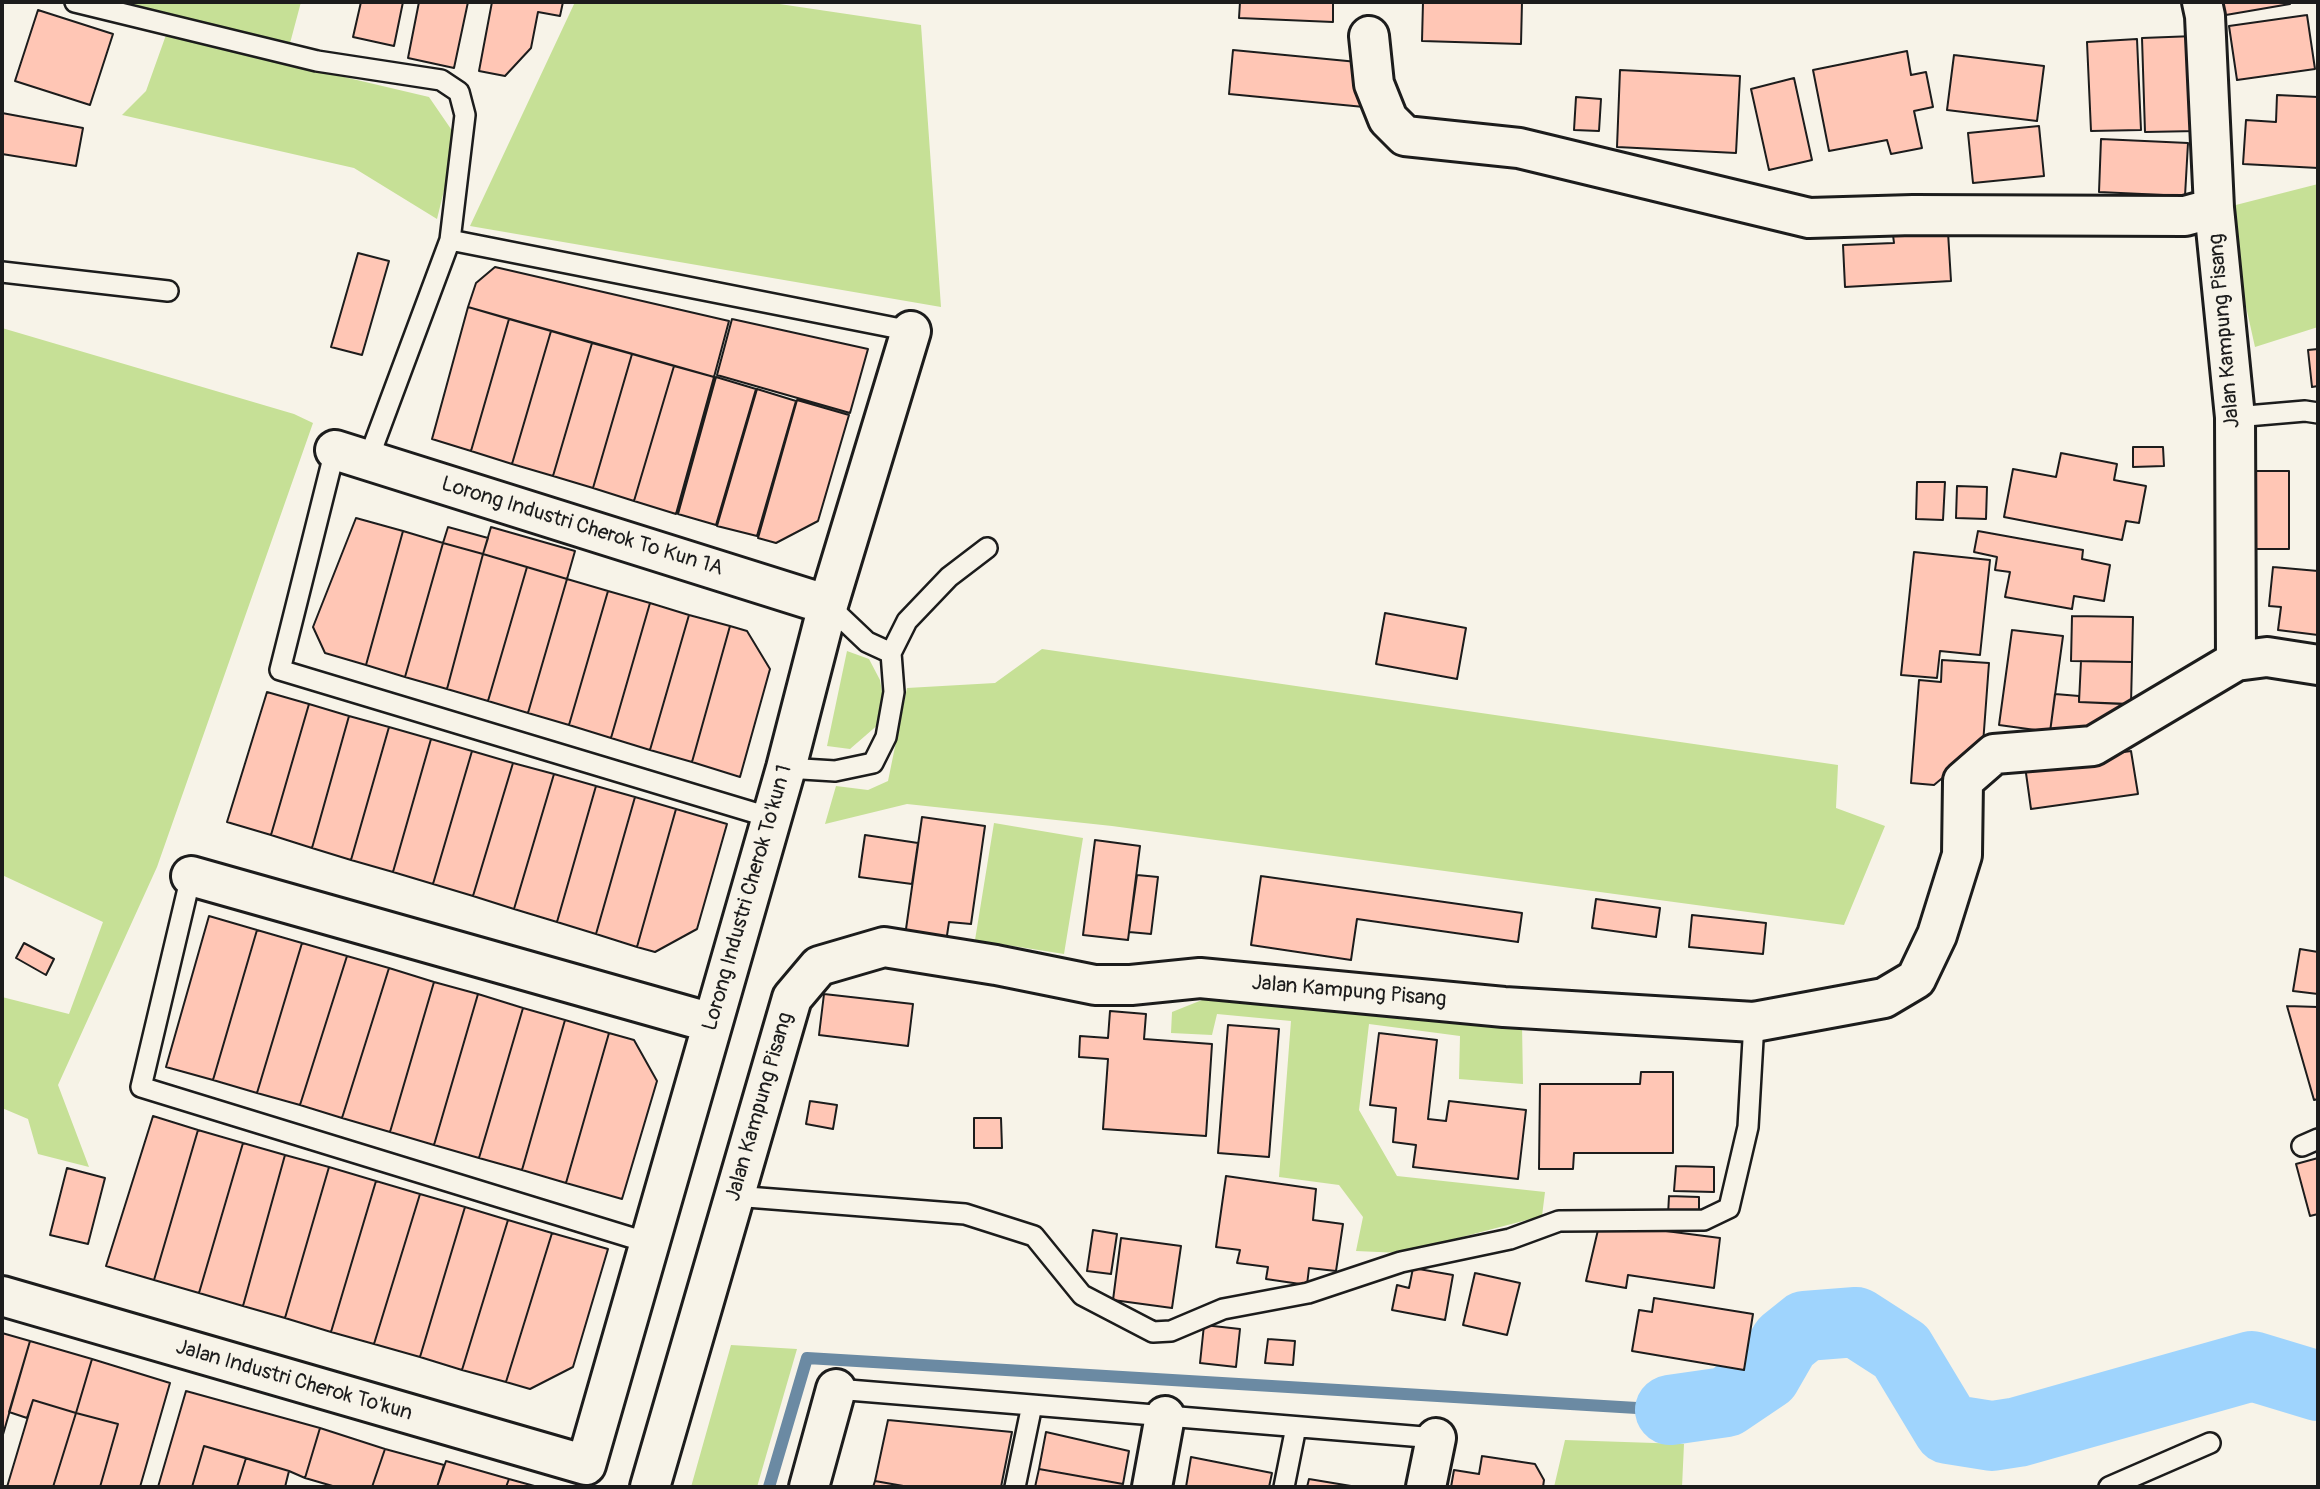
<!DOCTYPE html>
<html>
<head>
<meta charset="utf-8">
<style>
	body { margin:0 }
	#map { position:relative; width:2320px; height:1489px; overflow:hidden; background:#f7f3e8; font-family:Pangolin,sans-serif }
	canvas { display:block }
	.frame { position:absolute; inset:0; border:4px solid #1c1c1c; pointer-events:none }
</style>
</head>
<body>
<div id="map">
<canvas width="2320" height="1489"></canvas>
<div class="frame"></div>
</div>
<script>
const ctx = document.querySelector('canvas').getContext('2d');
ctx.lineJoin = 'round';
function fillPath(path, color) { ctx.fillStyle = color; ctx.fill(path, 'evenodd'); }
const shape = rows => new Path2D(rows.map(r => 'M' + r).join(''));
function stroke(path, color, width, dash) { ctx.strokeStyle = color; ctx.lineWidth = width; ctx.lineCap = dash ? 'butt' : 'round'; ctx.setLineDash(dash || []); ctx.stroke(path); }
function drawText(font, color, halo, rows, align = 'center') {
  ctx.font = font + ' Pangolin,sans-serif'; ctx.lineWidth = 5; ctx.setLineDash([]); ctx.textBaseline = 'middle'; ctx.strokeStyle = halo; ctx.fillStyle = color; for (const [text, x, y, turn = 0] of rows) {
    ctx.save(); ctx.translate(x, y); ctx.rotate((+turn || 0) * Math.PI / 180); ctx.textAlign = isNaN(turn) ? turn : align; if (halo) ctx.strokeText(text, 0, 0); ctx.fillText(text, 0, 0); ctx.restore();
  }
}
const green = shape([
	[116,2,301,2,289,47],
	[575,2,766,2,921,25,941,307,470,226],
	[166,35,429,97,453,132,452,158,437,219,354,168,122,115,146,91],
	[2318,184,2318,327,2255,347,2224,208],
	[2,328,294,414,313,423,157,867,58,1085,89,1167,38,1154,28,1119,2,1108,2,997,69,1014,103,922,2,875],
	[1042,649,1838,765,1836,808,1885,826,1844,925,1112,826,907,804,825,824,836,786,868,790,888,781,907,688,995,683],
	[847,651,869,659,880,680,883,698,880,723,850,749,827,746],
	[994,823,1083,838,1064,954,975,940],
	[1217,994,1522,1024,1523,1084,1459,1079,1460,1036,1369,1024,1359,1110,1397,1176,1545,1192,1542,1216,1401,1253,1356,1251,1363,1217,1339,1185,1279,1177,1291,1021,1217,1014,1212,1035,1171,1033,1172,1012],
	[731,1345,797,1349,757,1487,691,1487],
	[1565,1440,1684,1444,1682,1487,1554,1487]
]);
const stream = shape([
	[769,1487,807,1358,1670,1410]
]);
const river = shape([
	[1670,1410,1726,1402,1766,1375,1785,1342,1805,1326,1856,1322,1901,1351,1948,1429,1992,1436,2018,1432,2252,1366,2318,1386]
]);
const building = shape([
	[361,2,403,2,394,46,353,37,361,2],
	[419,2,468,2,454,68,408,58,419,2],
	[492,2,563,2,560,16,538,12,531,48,505,76,479,71,492,2],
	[1240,2,1333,2,1333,22,1239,18,1240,2],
	[1423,2,1522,2,1521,44,1422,41,1423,2],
	[2215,2,2290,2,2290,4,2220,16,2215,2],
	[38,10,113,34,90,105,15,81,38,10],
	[2307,15,2315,69,2237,80,2229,26,2307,15],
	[2195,36,2197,131,2145,132,2142,38,2195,36],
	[2137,39,2141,130,2091,131,2087,42,2137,39],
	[1233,50,1368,63,1364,107,1229,94,1233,50],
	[1907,51,1911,75,1926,72,1933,107,1914,111,1922,148,1891,154,1887,140,1829,151,1813,70,1907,51],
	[1954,55,2044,66,2037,121,1947,110,1954,55],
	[1620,70,1740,76,1736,153,1617,147,1620,70],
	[1794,78,1812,160,1769,170,1751,89,1794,78],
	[2277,95,2318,97,2318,168,2243,164,2246,120,2276,122,2277,95],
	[1576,97,1601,99,1599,131,1574,130,1576,97],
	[2,113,83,128,76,166,2,154,2,113],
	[2039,126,2044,176,1973,183,1968,133,2039,126],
	[2101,139,2188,143,2185,196,2099,192,2101,139],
	[1948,232,1951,281,1845,287,1843,245,1894,243,1893,235,1948,232],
	[358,253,389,261,362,355,331,347,358,253],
	[495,267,729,321,714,377,468,307,476,283,495,267],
	[468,307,509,319,471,451,432,439,468,307],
	[509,319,551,331,512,464,471,451,509,319],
	[732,319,868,349,850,413,717,375,732,319],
	[551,331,592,343,553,476,512,464,551,331],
	[592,343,632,354,593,488,553,476,592,343],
	[2318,349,2318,386,2312,387,2308,350,2318,349],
	[632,354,674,366,634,501,593,488,632,354],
	[674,366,714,377,676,514,634,501,674,366],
	[716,377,756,389,716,525,678,514,716,377],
	[757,389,796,401,757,536,717,526,757,389],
	[797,400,849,415,818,521,776,543,758,538,797,400],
	[2133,447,2163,447,2164,466,2133,467,2133,447],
	[2061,453,2117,464,2114,480,2146,486,2139,523,2126,521,2122,540,2004,517,2013,469,2056,477,2061,453],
	[2247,471,2289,471,2289,549,2246,549,2247,471],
	[1917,482,1945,482,1943,520,1916,519,1917,482],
	[1957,486,1987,487,1986,519,1956,518,1957,486],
	[356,518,403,531,366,665,325,653,313,627,356,518],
	[448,527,488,538,483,554,443,543,448,527],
	[491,527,575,551,567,579,483,554,491,527],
	[403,531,443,543,405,677,366,665,403,531],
	[1978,531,2083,550,2082,559,2110,565,2104,601,2074,596,2072,609,2005,597,2010,572,1995,570,1997,557,1974,552,1978,531],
	[443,543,483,554,447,689,405,677,443,543],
	[1914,552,1990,560,1980,655,1940,651,1937,678,1901,675,1914,552],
	[483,554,527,567,488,701,447,689,483,554],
	[527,567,567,579,528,713,488,701,527,567],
	[2273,567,2318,571,2318,635,2278,630,2281,607,2269,606,2273,567],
	[567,579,608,591,569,725,528,713,567,579],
	[608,591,650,603,611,738,569,725,608,591],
	[650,603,689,615,650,750,611,738,650,603],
	[1385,613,1466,628,1457,679,1376,664,1385,613],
	[689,615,730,626,692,762,650,750,689,615],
	[2072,616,2133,617,2132,662,2071,661,2072,616],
	[730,626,747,631,770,669,740,777,692,762,730,626],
	[2012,630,2063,636,2050,732,1999,725,2012,630],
	[1942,660,1989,663,1983,744,1934,785,1911,783,1919,680,1941,682,1942,660],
	[2081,661,2132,662,2131,704,2079,702,2081,661],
	[267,692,309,704,271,835,227,822,267,692],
	[2055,694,2079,696,2079,702,2122,704,2122,711,2078,732,2050,732,2055,694],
	[309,704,349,716,312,848,271,835,309,704],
	[349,716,389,727,351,860,312,848,349,716],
	[389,727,431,739,393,872,351,860,389,727],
	[431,739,472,751,433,884,393,872,431,739],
	[472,751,513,763,473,896,433,884,472,751],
	[2131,751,2138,794,2031,809,2025,766,2131,751],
	[513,763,554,774,514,909,473,896,513,763],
	[554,774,596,786,557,922,514,909,554,774],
	[596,786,635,797,596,934,557,922,596,786],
	[635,797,676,809,637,947,596,934,635,797],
	[676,809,727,824,697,929,655,952,637,947,676,809],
	[922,817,985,826,971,924,949,922,946,942,905,936,922,817],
	[865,835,918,843,912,884,859,877,865,835],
	[1095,840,1140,846,1128,940,1083,935,1095,840],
	[1137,875,1158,877,1151,934,1129,932,1137,875],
	[1261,876,1522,913,1518,942,1357,919,1351,960,1251,945,1261,876],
	[1596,899,1660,908,1656,937,1592,928,1596,899],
	[1692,915,1766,923,1763,954,1689,947,1692,915],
	[209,916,257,930,213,1080,166,1067,209,916],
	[257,930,302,943,257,1093,213,1080,257,930],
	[24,943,54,959,46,975,16,958,24,943],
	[302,943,347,956,300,1105,257,1093,302,943],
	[2300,949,2318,952,2318,994,2293,991,2300,949],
	[347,956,389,968,342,1118,300,1105,347,956],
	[389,968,434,982,390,1132,342,1118,389,968],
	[434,982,478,994,434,1145,390,1132,434,982],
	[478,994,523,1008,479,1158,434,1145,478,994],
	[824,994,913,1004,908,1046,819,1035,824,994],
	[2287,1006,2318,1007,2318,1099,2314,1100,2287,1006],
	[523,1008,565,1020,522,1170,479,1158,523,1008],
	[1110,1011,1146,1014,1144,1039,1212,1044,1206,1136,1103,1129,1108,1059,1079,1057,1080,1036,1108,1038,1110,1011],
	[565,1020,609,1033,566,1183,522,1170,565,1020],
	[1228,1025,1279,1029,1269,1157,1218,1153,1228,1025],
	[609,1033,634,1040,657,1081,622,1199,566,1183,609,1033],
	[1379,1033,1437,1040,1428,1119,1446,1121,1449,1101,1526,1110,1518,1179,1413,1167,1416,1145,1393,1142,1396,1108,1370,1105,1379,1033],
	[1641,1072,1673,1072,1673,1153,1574,1153,1573,1169,1539,1169,1540,1084,1640,1084,1641,1072],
	[810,1101,837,1105,833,1129,806,1124,810,1101],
	[153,1116,198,1130,154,1280,106,1266,153,1116],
	[974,1118,1001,1118,1002,1148,974,1148,974,1118],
	[198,1130,243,1143,199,1293,154,1280,198,1130],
	[243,1143,285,1155,243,1306,199,1293,243,1143],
	[285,1155,329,1167,285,1318,243,1306,285,1155],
	[2318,1158,2318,1214,2310,1216,2296,1164,2318,1158],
	[1676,1166,1714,1167,1714,1192,1674,1191,1676,1166],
	[329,1167,376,1181,331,1332,285,1318,329,1167],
	[67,1168,105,1178,88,1244,50,1235,67,1168],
	[1226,1176,1316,1189,1313,1220,1343,1224,1336,1271,1309,1268,1307,1285,1266,1279,1268,1267,1237,1263,1240,1250,1216,1247,1226,1176],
	[376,1181,420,1194,374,1344,331,1332,376,1181],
	[420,1194,465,1207,420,1357,374,1344,420,1194],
	[1669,1196,1699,1197,1699,1215,1668,1215,1669,1196],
	[465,1207,508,1220,462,1370,420,1357,465,1207],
	[508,1220,552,1233,506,1382,462,1370,508,1220],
	[1635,1227,1720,1238,1714,1288,1628,1275,1626,1288,1586,1281,1598,1230,1635,1227],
	[1093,1230,1117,1234,1111,1274,1087,1271,1093,1230],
	[552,1233,608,1249,573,1367,530,1389,506,1382,552,1233],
	[1121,1238,1181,1246,1172,1308,1113,1300,1121,1238],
	[1413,1268,1453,1275,1445,1320,1392,1310,1397,1285,1409,1288,1413,1268],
	[1475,1273,1520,1283,1507,1335,1463,1325,1475,1273],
	[1654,1298,1753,1314,1744,1370,1632,1351,1639,1310,1652,1312,1654,1298],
	[1204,1325,1240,1329,1236,1367,1200,1363,1204,1325],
	[2,1333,30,1341,2,1438,2,1333],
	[1268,1339,1295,1341,1293,1365,1265,1363,1268,1339],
	[30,1341,92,1359,76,1413,33,1400,27,1418,9,1412,30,1341],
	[92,1359,170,1383,140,1487,100,1487,118,1424,76,1413,92,1359],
	[186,1391,320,1428,305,1478,289,1471,204,1446,192,1487,158,1487,186,1391],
	[33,1400,76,1413,53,1487,7,1487,33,1400],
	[76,1413,118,1424,100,1487,53,1487,76,1413],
	[888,1420,1012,1432,1001,1487,909,1487,875,1481,888,1420],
	[320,1428,385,1449,372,1487,336,1487,305,1478,320,1428],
	[1046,1432,1129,1451,1123,1484,1039,1469,1046,1432],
	[204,1446,246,1458,237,1487,192,1487,204,1446],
	[385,1449,444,1465,437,1487,372,1487,385,1449],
	[1482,1456,1535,1464,1544,1480,1543,1487,1451,1487,1454,1470,1479,1474,1482,1456],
	[1191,1457,1272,1473,1269,1487,1186,1487,1191,1457],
	[246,1458,289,1471,285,1487,237,1487,246,1458],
	[446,1461,509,1479,506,1487,437,1487,446,1461],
	[1039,1469,1123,1484,1122,1487,1035,1487,1039,1469],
	[509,1479,538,1487,506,1487,509,1479],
	[1309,1479,1357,1487,1307,1487,1309,1479],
	[875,1481,909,1487,873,1487,875,1481]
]);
const service = shape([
	[75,2,317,61,441,80,459,92,465,115,450,240,368,460],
	[450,240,911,331],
	[2,272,168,291],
	[2235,417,2305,411,2318,413],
	[335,450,280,670,772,818],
	[828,605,867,642,891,653,907,621,949,577,987,548],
	[786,768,835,771,873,763,886,737,894,692,891,653],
	[191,876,141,1087,649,1243],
	[2302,1146,2318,1139],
	[734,1196,965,1214,1034,1236,1082,1295,1153,1332,1171,1331,1223,1309,1308,1293,1401,1262,1510,1239,1559,1221,1704,1220,1729,1208,1748,1127,1754,1022],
	[836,1389,1436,1438],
	[1015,1487,1032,1405],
	[1284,1487,1296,1427],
	[2109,1487,2210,1443]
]);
const minor = shape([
	[2202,2,2205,16,2214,208,2235,417,2236,661],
	[1369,36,1374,84,1388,119,1405,136,1519,148,1809,218,1913,215,2185,216,2214,208],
	[335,450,828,605],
	[191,876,712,1023],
	[2,1296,586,1465],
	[586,1465,786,768,828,605,911,331],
	[650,1487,792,998,819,966,884,947,996,965,1095,985,1131,985,1200,978,1504,1007,1754,1022,1884,998,1916,979,1937,935,1962,855,1963,781,1994,754,2093,746,2236,661,2267,657,2318,665],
	[809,1487,836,1389],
	[1152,1487,1165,1416],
	[1426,1487,1436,1438]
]);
const streetNames = [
	["Jalan Kampung Pisang",2225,331,-95],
	["Lorong Industri Cherok To Kun 1A",582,527,17],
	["Lorong Industri Cherok To'kun 1",748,898,-74],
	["Jalan Kampung Pisang",1349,992,5],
	["Jalan Kampung Pisang",760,1107,-74],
	["Jalan Industri Cherok To'kun",294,1381,16]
];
fillPath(green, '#c6e096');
stroke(stream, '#6b8aa3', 12);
stroke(river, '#9fd4fd', 70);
fillPath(building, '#ffc6b5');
stroke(building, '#1c1c1c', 2);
stroke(service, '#1c1c1c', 24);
stroke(minor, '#1c1c1c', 44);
stroke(service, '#f7f3e8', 19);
stroke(minor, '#f7f3e8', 38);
drawText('21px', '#1c1c1c', '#f7f3e8', streetNames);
</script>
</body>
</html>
